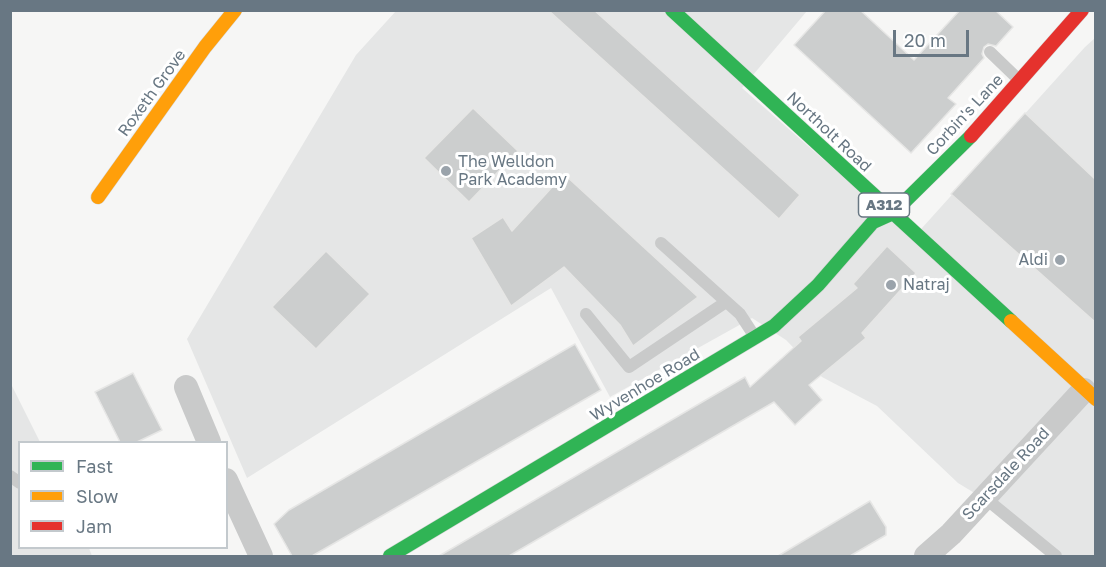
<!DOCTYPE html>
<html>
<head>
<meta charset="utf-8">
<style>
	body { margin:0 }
	#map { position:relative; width:1106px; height:567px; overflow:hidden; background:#f6f6f5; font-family:"Golos Text",sans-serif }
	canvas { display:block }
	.frame { position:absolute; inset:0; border:12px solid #687783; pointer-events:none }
	.legend { position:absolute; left:18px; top:441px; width:210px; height:108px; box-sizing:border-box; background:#fff; border:2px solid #c3c9cd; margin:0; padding:8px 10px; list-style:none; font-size:18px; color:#687783 }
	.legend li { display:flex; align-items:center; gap:12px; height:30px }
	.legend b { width:30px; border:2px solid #c3c9cd }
	.scale { position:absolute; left:893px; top:30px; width:76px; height:27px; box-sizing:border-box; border:3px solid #687783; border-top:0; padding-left:8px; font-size:18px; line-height:21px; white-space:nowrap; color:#687783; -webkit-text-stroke:4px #fff; paint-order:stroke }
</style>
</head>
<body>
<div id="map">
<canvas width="1106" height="567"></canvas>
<div class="frame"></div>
<ul class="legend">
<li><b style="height:8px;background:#30b455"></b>Fast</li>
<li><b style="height:8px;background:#ff9f0a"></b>Slow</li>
<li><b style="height:8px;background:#e5322d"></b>Jam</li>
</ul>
<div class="scale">20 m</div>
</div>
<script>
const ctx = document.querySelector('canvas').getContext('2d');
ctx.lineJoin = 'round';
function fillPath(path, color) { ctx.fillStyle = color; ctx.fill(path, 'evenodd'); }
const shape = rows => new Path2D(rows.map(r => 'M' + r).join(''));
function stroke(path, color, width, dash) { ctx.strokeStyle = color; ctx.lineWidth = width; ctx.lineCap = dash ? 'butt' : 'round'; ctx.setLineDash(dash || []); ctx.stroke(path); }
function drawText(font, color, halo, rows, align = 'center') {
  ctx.font = font + ' "Golos Text",sans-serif'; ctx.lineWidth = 6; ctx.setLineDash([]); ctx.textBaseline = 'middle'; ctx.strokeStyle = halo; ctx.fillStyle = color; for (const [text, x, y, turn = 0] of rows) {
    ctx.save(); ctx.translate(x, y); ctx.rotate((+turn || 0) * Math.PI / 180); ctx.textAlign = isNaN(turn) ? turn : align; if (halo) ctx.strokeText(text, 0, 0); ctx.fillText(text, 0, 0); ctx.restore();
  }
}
const built = shape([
	[396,11,807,11,742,88,913,238,1085,47,1095,38,1095,556,1063,556,1009,514,958,483,877,406,822,377,786,340,752,318,610,397,551,288,247,478,187,339,356,55],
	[10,382,40,442,20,442,20,548,89,548,92,556,11,556]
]);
const building = shape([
	[548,10,594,10,800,195,779,219,548,10],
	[826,10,860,10,914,60,960,10,995,10,1013,27,996,46,988,44,984,47,982,54,984,58,948,98,956,104,911,153,794,45,826,10],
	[473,108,518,151,469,202,424,158,473,108],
	[1025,113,1095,179,1095,322,951,194,1025,113],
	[564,174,698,297,633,346,620,325,564,267,511,306,471,238,503,217,512,231,564,174],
	[887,246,916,273,862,333,866,338,809,385,822,400,795,425,774,402,509,556,439,556,745,377,750,387,801,341,798,337,857,288,853,284,887,246],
	[326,251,370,294,316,349,272,307,326,251],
	[575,344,601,390,312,556,292,556,274,524,289,510,575,344],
	[133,373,162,430,137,442,120,442,95,392,133,373],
	[870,501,886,527,886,535,850,556,778,556,870,501]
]);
const lane = shape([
	[990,52,1019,80],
	[661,243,740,314,755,337],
	[586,314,629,367,726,302],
	[10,476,20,483],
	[985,498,1056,556]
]);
const street = shape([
	[186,387,209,442],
	[226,480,261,556],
	[926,556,951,534,1084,390]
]);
const fast = shape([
	[672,10,1011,321],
	[390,556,774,326,818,285,873,222,893,213,971,136]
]);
const slow = shape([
	[98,197,205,47,235,10],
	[1011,321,1096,399]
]);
const jam = shape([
	[971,136,1082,10]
]);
const markers = [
	[446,171,6,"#9aa3ab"],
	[1060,260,6,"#9aa3ab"],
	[891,285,6,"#9aa3ab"]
];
const shields = [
	[884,205,51]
];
const shieldNames = [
	["A312",884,205]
];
const streetNames = [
	["Roxeth Grove",152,93,-54],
	["Corbin's Lane",965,115,-47],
	["Northolt Road",829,132,43],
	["Wyvenhoe Road",645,385,-31],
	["Scarsdale Road",1006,474,-47]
];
const poiNames = [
	["The Welldon",458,162],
	["Park Academy",458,180],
	["Aldi",1048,260,"right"],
	["Natraj",903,285]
];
fillPath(built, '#e5e6e6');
fillPath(building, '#cccece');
stroke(building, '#e6e6e5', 1.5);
stroke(fast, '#d3d4d4', 15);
stroke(slow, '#d3d4d4', 15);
stroke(jam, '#d3d4d4', 15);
stroke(lane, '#c9caca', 12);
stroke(street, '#c9caca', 24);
stroke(fast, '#30b455', 14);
stroke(slow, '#ff9f0a', 14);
stroke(jam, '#e5322d', 14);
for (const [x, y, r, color] of markers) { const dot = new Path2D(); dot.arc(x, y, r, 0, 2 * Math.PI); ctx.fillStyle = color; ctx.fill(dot); stroke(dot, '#fff', 2); }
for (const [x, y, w] of shields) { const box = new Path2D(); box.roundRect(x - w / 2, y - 12, w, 24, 4.5); ctx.fillStyle = '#fff'; ctx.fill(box); stroke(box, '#687783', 1.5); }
drawText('bold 15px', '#687783', null, shieldNames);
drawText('16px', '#687783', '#fff', streetNames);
drawText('16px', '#687783', '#fff', poiNames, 'left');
</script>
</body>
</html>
